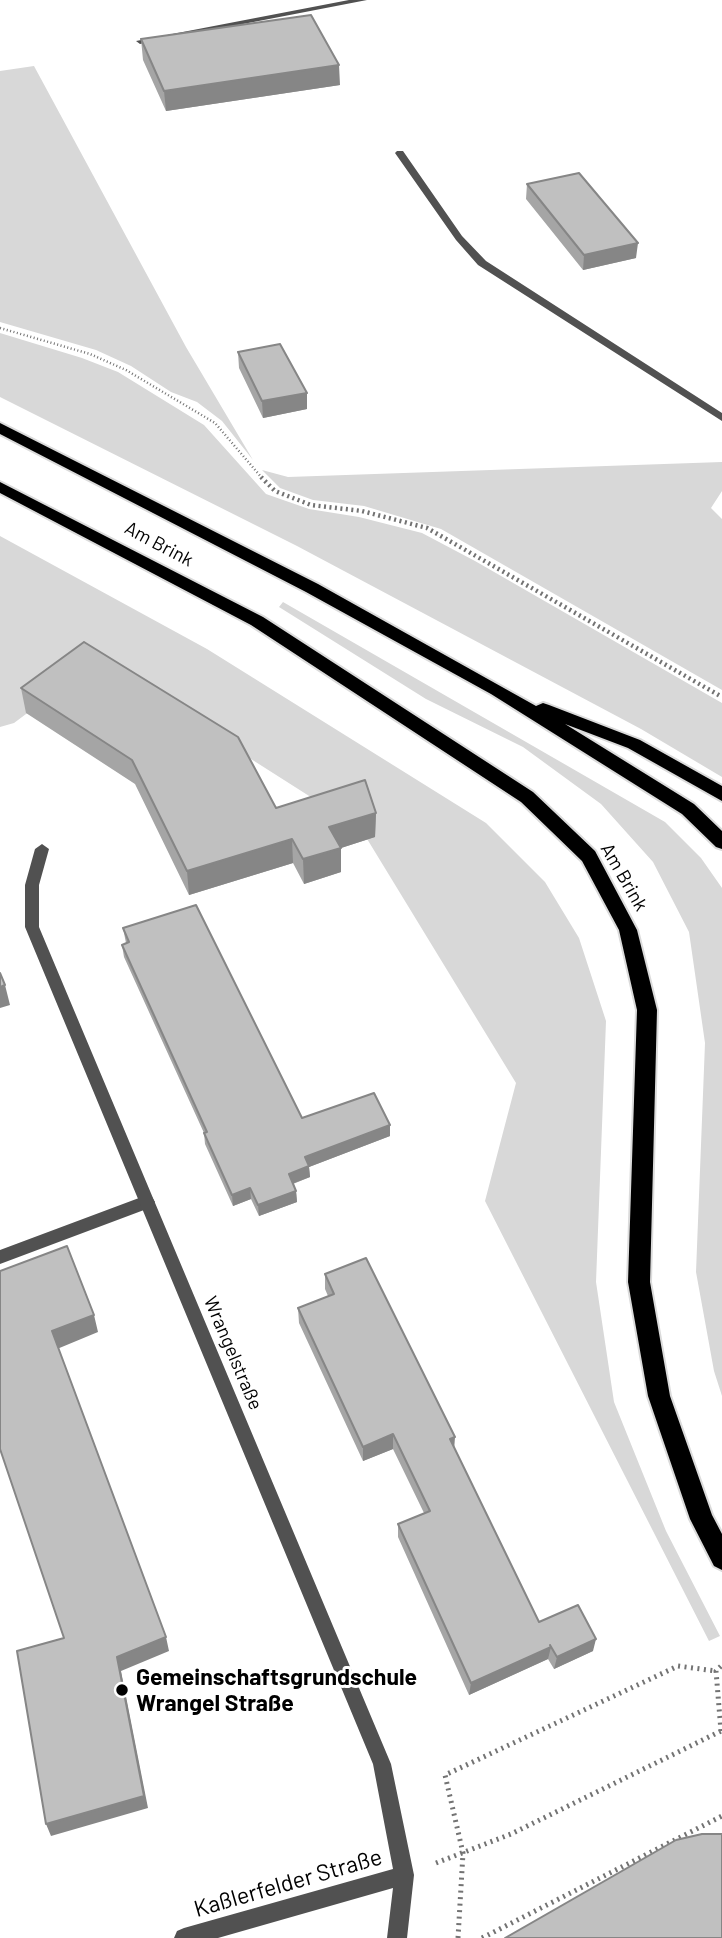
<!DOCTYPE html>
<html>
<head>
<meta charset="utf-8">
<style>
	body { margin:0 }
	canvas { display:block; background:#fff }
</style>
</head>
<body>
<canvas width="722" height="1938"></canvas>
<script>
const ctx = document.querySelector('canvas').getContext('2d');
ctx.lineJoin = 'round';
function fillPath(path, color) { ctx.fillStyle = color; ctx.fill(path, 'evenodd'); }
const shape = rows => new Path2D(rows.map(r => 'M' + r).join(''));
function stroke(path, color, width, dash) { ctx.strokeStyle = color; ctx.lineWidth = width; ctx.lineCap = dash ? 'butt' : 'round'; ctx.setLineDash(dash || []); ctx.stroke(path); }
function drawText(font, color, halo, rows, align = 'center') {
  ctx.font = font + ' Barlow,sans-serif'; ctx.lineWidth = 6; ctx.setLineDash([]); ctx.textBaseline = 'middle'; ctx.strokeStyle = halo; ctx.fillStyle = color; for (const [text, x, y, turn = 0] of rows) {
    ctx.save(); ctx.translate(x, y); ctx.rotate((+turn || 0) * Math.PI / 180); ctx.textAlign = isNaN(turn) ? turn : align; if (halo) ctx.strokeText(text, 0, 0); ctx.fillText(text, 0, 0); ctx.restore();
  }
}
const green = shape([
	[34,66,186,347,253,460,222,421,197,402,171,392,131,366,96,350,0,322,0,71],
	[0,333,82,358,118,372,204,425,266,494,309,509,359,517,422,533,475,561,722,703,722,777,641,729,297,546,0,397],
	[722,462,722,491,711,508,722,519,722,690,441,529,364,506,313,500,280,488,262,470,288,477],
	[0,536,207,649,486,823,545,882,579,938,606,1021,596,1282,614,1402,666,1531,720,1636,709,1641,485,1201,516,1083,361,829,97,661,14,723,0,727],
	[283,602,665,822,701,858,722,888,722,1396,714,1371,696,1272,705,1043,689,932,653,862,601,804,523,747,426,699,279,607]
]);
const pathFar2 = shape([
	[0,328,90,354,126,370,215,423,262,478]
]);
const pathFar1 = shape([
	[261,477,275,491,311,505,362,511,427,528,722,697]
]);
const path = shape([
	[721,1731,716,1671,722,1665],
	[436,1863,511,1834,721,1731],
	[458,1938,463,1853,445,1775,678,1666,716,1671],
	[482,1938,722,1816]
]);
const service = shape([
	[349,0,367,0,140,44,136,41,349,0],
	[397,151,403,151,462,236,486,261,722,413,722,421,478,265,456,240,395,153,397,151],
	[147,1195,152,1197,155,1202,152,1207,0,1264,0,1250,147,1195]
]);
const minor = shape([
	[42,844,49,849,39,885,39,927,391,1764,414,1875,407,1938,387,1938,393,1888,218,1938,174,1938,177,1931,184,1928,393,1869,373,1764,25,927,25,885,35,849,42,844]
]);
const trunk = shape([
	[0,423,318,584,536,706,543,703,549,705,640,740,722,786,722,801,628,748,565,724,694,804,722,831,722,849,716,847,682,814,491,694,306,592,0,434,0,423],
	[0,482,263,617,533,792,595,851,637,930,657,1010,650,1282,670,1396,712,1515,722,1534,722,1570,714,1566,690,1519,648,1396,628,1282,637,1010,619,930,582,861,521,802,251,625,0,493,0,482]
]);
const wall = shape([
	[141,39,340,85,166,111,143,60],
	[527,184,636,258,583,270,526,199],
	[238,352,307,393,307,409,263,418,239,368],
	[21,688,276,808,376,813,375,837,341,848,341,872,304,884,293,863,189,895,135,784,26,713],
	[123,928,302,1118,390,1125,390,1136,309,1167,310,1177,293,1184,296,1191,297,1202,259,1216,251,1199,233,1206,205,1144,204,1133,124,957,122,945,126,943],
	[325,1274,454,1447,539,1622,593,1651,554,1669,548,1659,469,1695,398,1537,398,1524,424,1513,393,1449,363,1461,299,1323,298,1308,328,1296,325,1289]
]);
const shadedWall = shape([
	[339,65,340,85,166,111,164,91],
	[638,243,636,258,583,270,584,255],
	[307,393,307,409,263,418,262,401],
	[376,813,375,837,341,848,341,872,304,884,303,859,329,827],
	[292,839,293,863,189,895,187,871],
	[5,985,10,1005,0,1008,0,987],
	[390,1125,390,1136,309,1167,310,1177,289,1185,289,1174,305,1157],
	[250,1188,251,1199,233,1206,232,1195],
	[296,1191,297,1202,259,1216,258,1205],
	[94,1315,98,1332,57,1349,52,1331],
	[393,1434,393,1449,363,1461,363,1447],
	[455,1437,454,1451,450,1439],
	[166,1637,169,1651,121,1671,148,1808,51,1836,46,1824,117,1657],
	[596,1639,593,1651,554,1669,557,1657],
	[551,1647,548,1659,469,1695,471,1683]
]);
const building = shape([
	[311,15,339,65,164,91,141,39,311,15],
	[579,173,638,243,584,255,527,184,579,173],
	[280,344,307,393,262,401,238,352,280,344],
	[84,642,238,737,276,808,365,780,376,813,329,827,341,848,303,859,292,839,187,871,132,760,21,688,84,642],
	[196,905,302,1118,374,1093,390,1125,305,1157,309,1166,289,1174,296,1191,258,1205,250,1188,232,1195,204,1133,207,1132,122,945,129,942,123,928,196,905],
	[0,973,5,985,0,987,0,973],
	[67,1246,94,1315,52,1331,166,1637,117,1657,144,1796,46,1824,17,1651,64,1638,0,1449,0,1271,67,1246],
	[366,1258,455,1437,450,1439,539,1622,578,1605,596,1639,557,1657,550,1645,551,1647,471,1683,398,1524,430,1511,393,1434,363,1447,298,1308,334,1294,325,1274,366,1258],
	[702,1834,722,1834,722,1938,505,1938,676,1840,702,1834]
]);
const markers = [
	[122,1690,7,"#000"]
];
const streetNames = [
	["Am Brink",159,544,28],
	["Am Brink",624,877,60],
	["Wrangelstraße",233,1353,67]
];
const nearPoinames = [
	["Gemeinschaftsgrundschule",136,1677],
	["Wrangel Straße",136,1703]
];
const nearStreetnames = [
	["Kaßlerfelder Straße",288,1883,-16]
];
fillPath(green, '#d8d8d8');
stroke(trunk, '#dbdbdb', 4);
stroke(pathFar2, '#737373', 2.5, [1, 2.5]);
stroke(pathFar1, '#737373', 4.5, [2, 3.5]);
stroke(path, '#737373', 5, [2, 4.5]);
fillPath(service, '#515151');
fillPath(minor, '#515151');
fillPath(trunk, '#000');
fillPath(wall, '#a5a5a5');
fillPath(shadedWall, '#868686');
fillPath(building, '#c0c0c0');
stroke(building, '#868686', 2);
for (const [x, y, r, color] of markers) { const dot = new Path2D(); dot.arc(x, y, r, 0, 2 * Math.PI); ctx.fillStyle = color; ctx.fill(dot); stroke(dot, '#fff', 2.5); }
drawText('19px', '#000', '#fff', streetNames);
drawText('bold 23px', '#000', '#fff', nearPoinames, 'left');
drawText('23px', '#000', '#fff', nearStreetnames);
</script>
</body>
</html>
